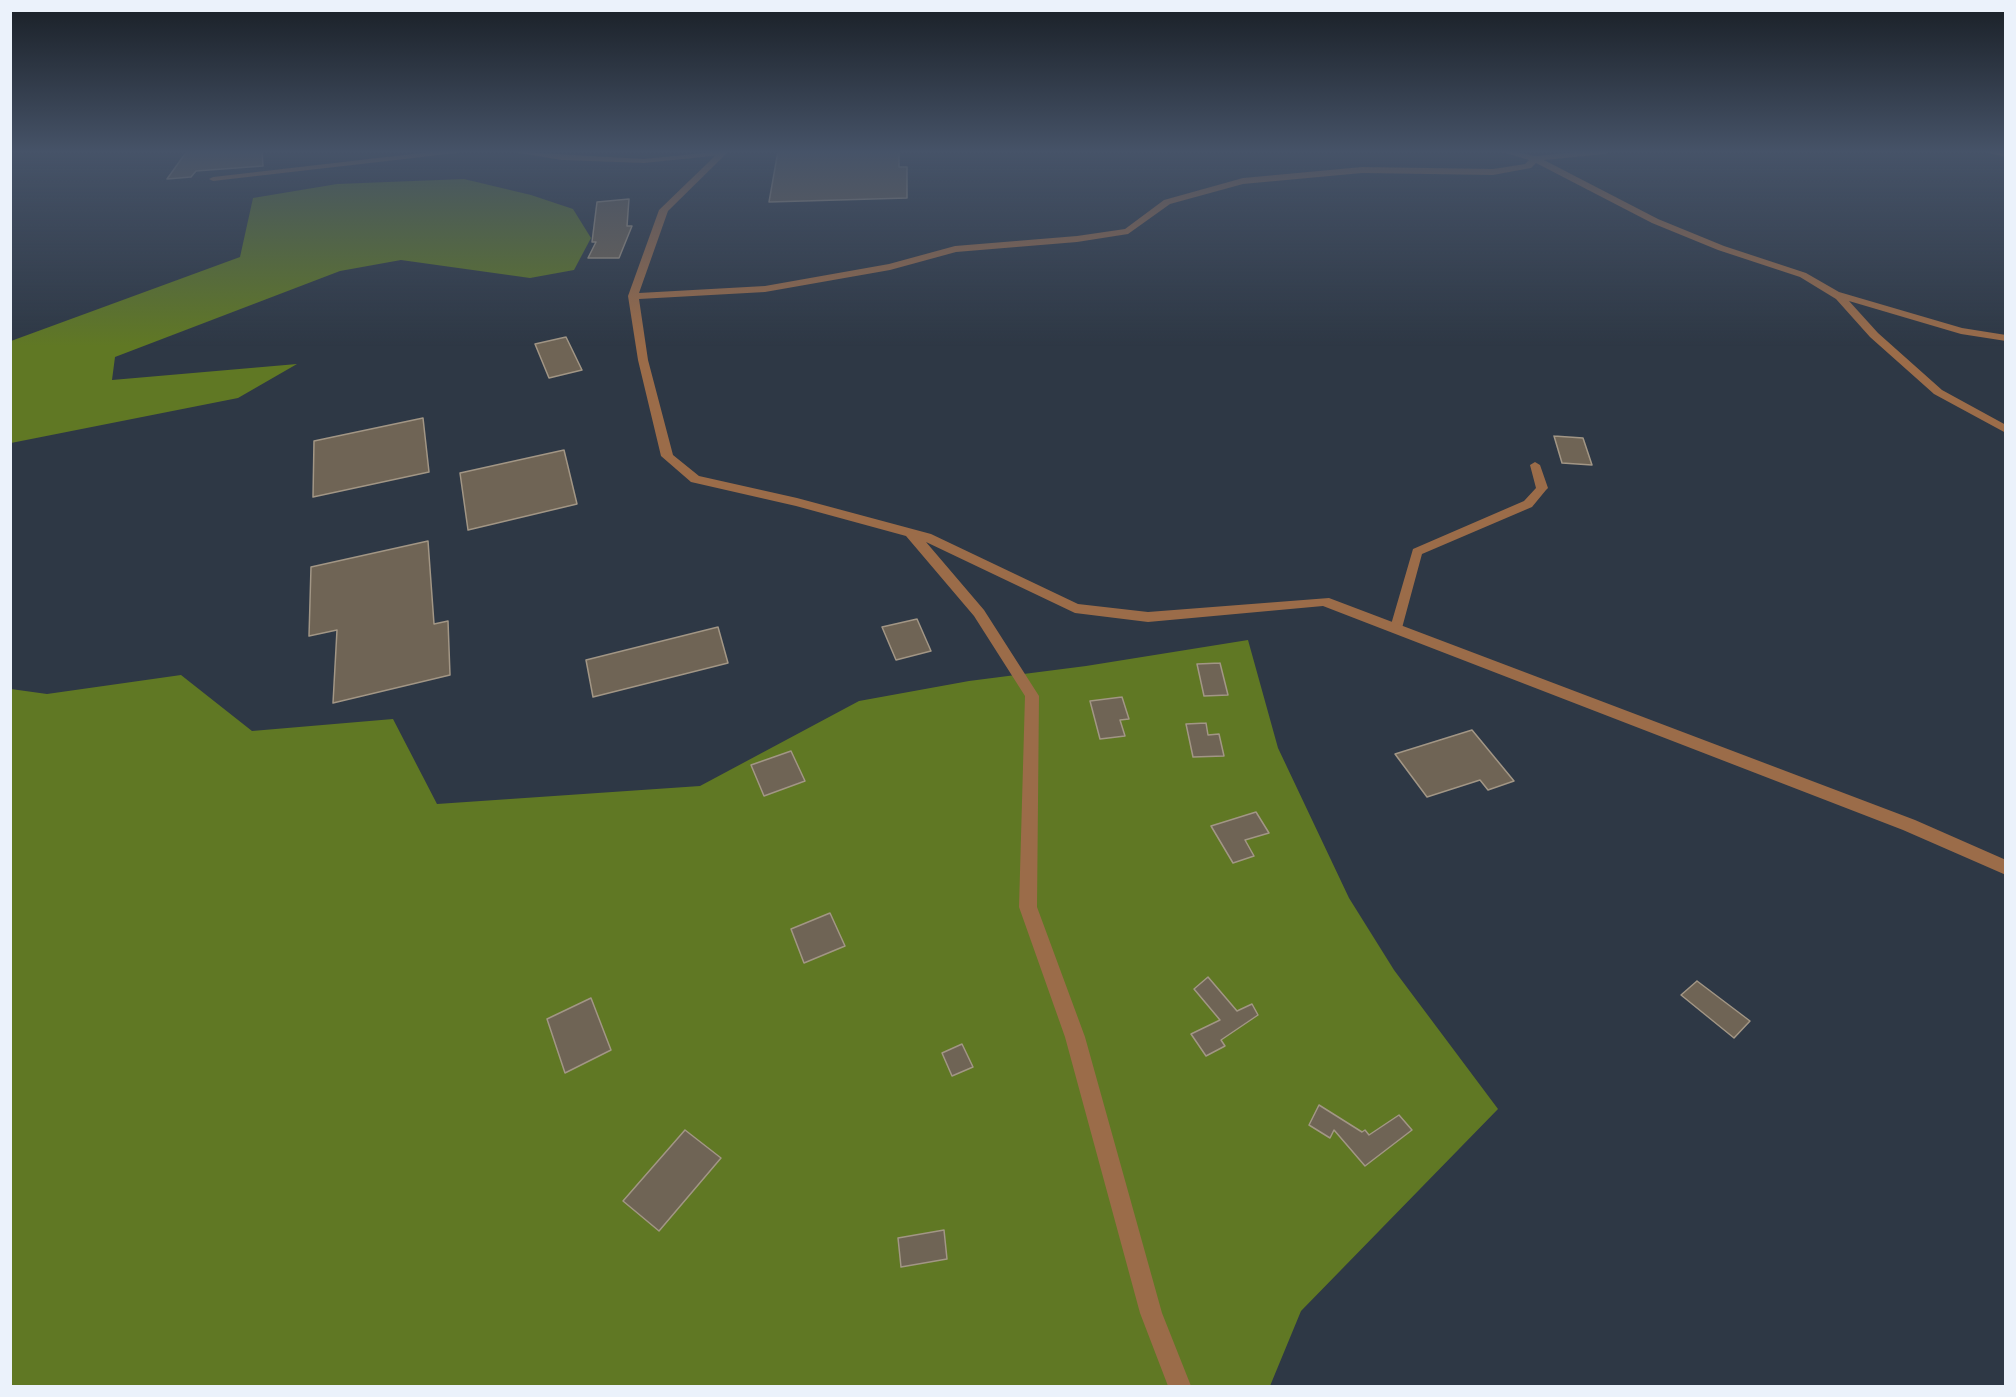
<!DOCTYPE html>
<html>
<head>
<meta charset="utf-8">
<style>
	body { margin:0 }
	#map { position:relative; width:2016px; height:1397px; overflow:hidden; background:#2e3845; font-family:"Libre Baskerville",serif }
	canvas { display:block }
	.frame { position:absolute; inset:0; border:12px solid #ebf2fb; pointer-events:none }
</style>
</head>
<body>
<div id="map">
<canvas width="2016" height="1397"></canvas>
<div class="frame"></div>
</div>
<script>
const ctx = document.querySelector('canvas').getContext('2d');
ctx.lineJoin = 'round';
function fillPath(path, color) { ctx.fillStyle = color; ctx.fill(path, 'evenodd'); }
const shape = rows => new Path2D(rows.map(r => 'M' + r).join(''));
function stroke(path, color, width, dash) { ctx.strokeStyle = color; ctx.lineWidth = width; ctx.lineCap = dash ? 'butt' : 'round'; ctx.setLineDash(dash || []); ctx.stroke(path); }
const forest = shape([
	[464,179,531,195,573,209,591,238,574,270,530,278,401,260,340,271,115,357,112,380,297,364,238,398,11,443,11,341,240,257,253,198,337,184],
	[1248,640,1278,748,1349,898,1394,970,1498,1109,1301,1311,1270,1386,11,1386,11,689,47,694,181,675,252,731,393,719,437,804,700,786,859,701,969,681,1086,666]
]);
const building = shape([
	[187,151,262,151,263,166,196,171,191,177,167,179,187,151],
	[778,151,899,151,899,167,907,167,907,198,769,202,778,151],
	[629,199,627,226,632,226,619,258,588,258,596,242,592,242,597,202,629,199],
	[566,337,582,370,549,378,535,344,566,337],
	[423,418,429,472,313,497,314,441,423,418],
	[1554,436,1583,438,1592,465,1562,463,1554,436],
	[564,450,577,504,468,530,460,473,564,450],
	[428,541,434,624,448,621,450,675,333,703,337,630,309,636,311,567,428,541],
	[917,619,931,651,896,660,882,627,917,619],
	[718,627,728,663,593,697,586,660,718,627],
	[1220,663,1228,695,1204,696,1197,664,1220,663],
	[1122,697,1129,719,1120,720,1125,736,1100,739,1090,701,1122,697],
	[1206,723,1208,735,1219,734,1224,756,1193,757,1186,724,1206,723],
	[1472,730,1514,781,1488,790,1480,780,1427,797,1395,754,1472,730],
	[791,751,805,781,764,796,751,765,791,751],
	[1256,812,1269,833,1245,840,1254,856,1233,863,1211,826,1256,812],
	[830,913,845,946,804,963,791,929,830,913],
	[1208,977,1237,1011,1252,1004,1258,1015,1221,1040,1225,1046,1206,1056,1191,1034,1220,1020,1194,989,1208,977],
	[1697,981,1750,1021,1734,1038,1681,995,1697,981],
	[591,998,611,1050,565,1073,547,1019,591,998],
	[962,1044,973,1067,952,1076,942,1053,962,1044],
	[1319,1105,1362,1132,1365,1130,1369,1135,1399,1115,1412,1130,1365,1166,1334,1130,1330,1138,1309,1125,1319,1105],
	[685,1130,721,1158,659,1231,623,1201,685,1130],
	[944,1230,947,1259,901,1267,898,1238,944,1230]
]);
const service = shape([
	[438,151,461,151,457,153,213,181,209,179,213,177,438,151],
	[506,151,644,159,721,151,726,153,722,155,644,163,562,160,506,151],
	[1987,151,2006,153,2006,157,1988,153,1987,151],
	[1535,462,1540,465,1548,488,1546,490,1532,507,1422,554,1402,628,1401,631,1391,631,1390,628,1413,549,1524,501,1536,488,1530,465,1535,462]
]);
const minor = shape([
	[720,151,729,151,668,211,639,293,765,286,889,264,955,246,1077,236,1125,229,1164,200,1243,178,1362,167,1493,169,1525,164,1529,160,1498,151,1512,151,1535,156,1585,151,1610,151,1606,154,1544,160,1658,219,1724,246,1806,273,1839,292,1962,328,2006,335,2006,341,1961,334,1849,301,1878,333,1942,390,2006,425,2006,433,1934,394,1870,337,1836,299,1800,277,1718,250,1652,223,1536,163,1531,168,1493,175,1362,173,1243,184,1170,204,1128,234,1077,242,956,252,890,270,765,292,639,299,648,360,673,455,699,476,797,498,931,534,1078,604,1148,612,1329,598,1915,820,2006,860,2006,875,1903,830,1323,606,1148,622,1075,613,926,542,984,610,1039,696,1037,907,1085,1037,1162,1313,1191,1386,1168,1386,1140,1313,1065,1037,1019,907,1025,696,974,616,906,536,796,506,691,482,661,456,638,360,628,296,659,210,720,151]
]);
fillPath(forest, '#607824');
fillPath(building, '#6f6455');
stroke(building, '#a29685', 1.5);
fillPath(service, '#9b6c49');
fillPath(minor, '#9b6c49');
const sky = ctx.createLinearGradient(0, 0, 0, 346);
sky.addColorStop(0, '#191f26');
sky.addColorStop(0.44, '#465368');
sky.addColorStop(1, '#46536800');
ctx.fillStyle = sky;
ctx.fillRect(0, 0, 2016, 346);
</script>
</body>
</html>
